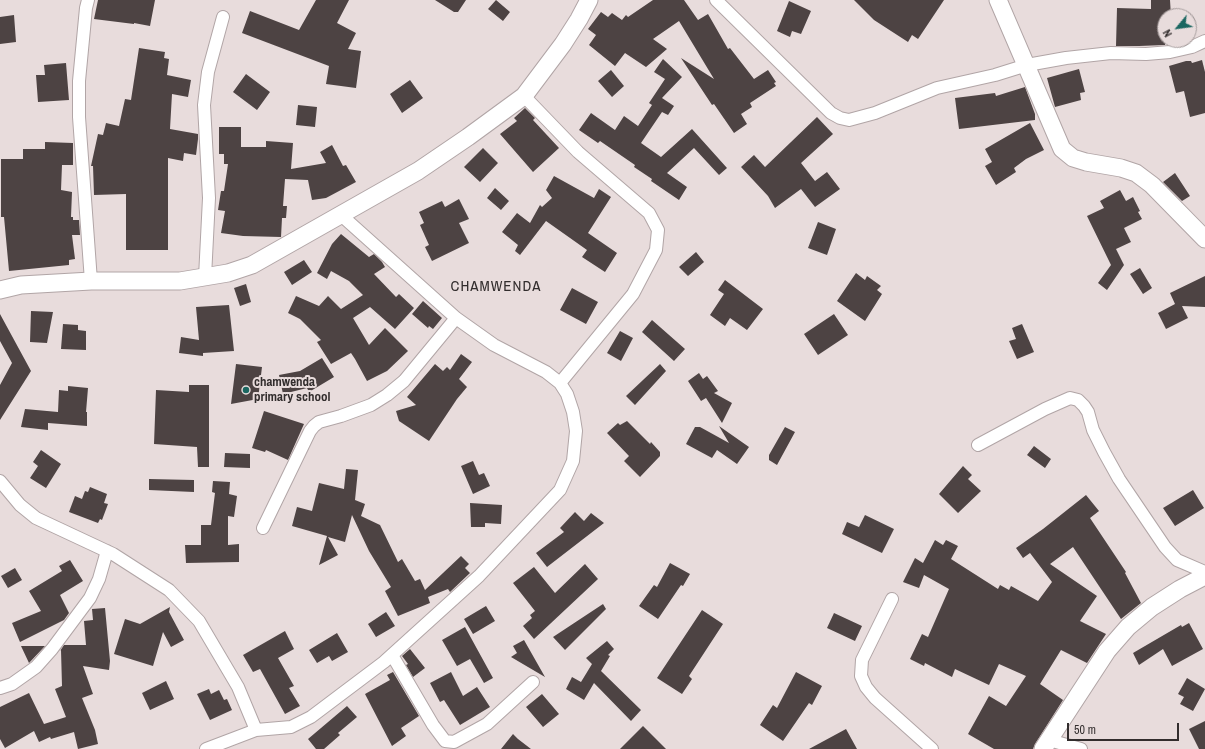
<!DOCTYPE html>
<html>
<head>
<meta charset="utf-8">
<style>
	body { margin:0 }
	#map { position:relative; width:1205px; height:749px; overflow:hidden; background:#e8dcdc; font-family:"Archivo Narrow",sans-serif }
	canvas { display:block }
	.north { position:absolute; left:1157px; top:8px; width:40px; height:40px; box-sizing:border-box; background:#e8dcdc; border:1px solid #9f9696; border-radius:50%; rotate:241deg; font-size:11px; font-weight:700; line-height:16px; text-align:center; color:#322d2d }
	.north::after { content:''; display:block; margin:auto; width:14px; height:18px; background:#1b6761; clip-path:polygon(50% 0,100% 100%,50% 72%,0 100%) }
	.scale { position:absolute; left:1067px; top:723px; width:112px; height:18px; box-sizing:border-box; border:2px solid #322d2d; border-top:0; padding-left:5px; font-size:12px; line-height:14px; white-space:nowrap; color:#322d2d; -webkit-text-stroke:3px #e8dcdc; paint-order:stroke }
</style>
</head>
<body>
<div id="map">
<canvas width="1205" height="749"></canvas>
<div class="north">N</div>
<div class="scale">50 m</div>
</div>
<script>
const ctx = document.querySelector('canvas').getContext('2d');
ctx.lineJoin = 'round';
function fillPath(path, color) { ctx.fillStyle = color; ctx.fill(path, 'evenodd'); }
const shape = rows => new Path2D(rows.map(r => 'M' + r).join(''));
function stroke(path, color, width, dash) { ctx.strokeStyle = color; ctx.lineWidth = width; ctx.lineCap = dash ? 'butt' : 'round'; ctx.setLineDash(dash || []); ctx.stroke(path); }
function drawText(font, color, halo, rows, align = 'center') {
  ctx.font = font + ' "Archivo Narrow",sans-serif'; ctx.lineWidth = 4; ctx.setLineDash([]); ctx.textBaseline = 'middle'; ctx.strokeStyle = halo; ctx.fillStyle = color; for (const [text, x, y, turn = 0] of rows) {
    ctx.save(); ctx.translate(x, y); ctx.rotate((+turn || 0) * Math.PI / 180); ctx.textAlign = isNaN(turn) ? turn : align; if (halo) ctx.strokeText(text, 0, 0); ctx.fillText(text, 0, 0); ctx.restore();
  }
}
const building = shape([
	[98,0,155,0,150,26,134,23,134,24,94,19],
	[316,0,349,0,337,23,356,33,348,49,361,51,356,88,326,84,329,66,242,33,250,11,299,30],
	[435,0,466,0,458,12,454,12],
	[496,0,510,12,503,21,488,9],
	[653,0,684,0,698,20,708,14,728,49,730,48,754,79,768,70,776,82,774,83,776,86,750,103,752,107,741,114,747,124,734,133,714,104,712,105,681,58,714,79,679,21,653,39,667,49,646,67,625,53,615,66,589,45,596,35,588,29,601,12,608,17,612,13,622,20,626,15,628,17],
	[854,0,944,0,918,39,912,35,908,42,874,20],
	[1151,0,1170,0,1171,16,1165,16,1165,45,1139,46,1116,46,1117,8,1151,9],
	[789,1,811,11,801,34,792,31,790,37,777,31],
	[14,15,16,42,0,44,0,17],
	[139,48,165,52,164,58,169,59,167,75,191,80,188,97,172,94,170,129,198,134,198,139,196,155,184,153,183,161,168,158,168,250,126,250,126,194,94,195,93,166,91,166,98,134,103,135,106,123,119,126,125,99,131,100],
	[663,59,682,77,662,98,674,106,668,115,662,112,641,143,661,157,692,129,727,168,719,175,694,148,667,173,687,187,679,200,651,181,652,179,634,167,635,165,600,141,598,143,579,130,591,113,615,130,624,116,638,126,652,105,649,103,665,79,654,72],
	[1202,60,1205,72,1205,113,1190,117,1184,91,1176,93,1169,66,1186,61,1191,61,1192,63],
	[66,63,69,100,38,102,36,75,45,75,44,65],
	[1079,69,1085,92,1080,93,1081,100,1055,107,1047,78],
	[611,70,624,86,612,97,598,81],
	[246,74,270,92,257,110,233,92],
	[410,80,423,98,402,113,390,94],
	[1025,87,1035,114,1035,120,959,129,955,98,995,93,996,96],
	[298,105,317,107,315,127,296,125],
	[525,108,535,118,533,120,559,148,533,172,500,134,517,121,514,118],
	[817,117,833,134,801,163,815,181,827,172,840,189,815,207,801,189,775,208,768,196,741,167,754,155,765,167],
	[1030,123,1044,150,1026,159,1014,168,1016,172,996,185,985,166,992,162,985,149],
	[219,127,241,127,241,147,266,147,266,141,293,143,291,169,326,163,320,152,332,145,343,166,346,165,356,182,326,198,312,200,308,180,285,179,283,206,287,206,286,218,282,218,281,237,243,236,221,233,225,211,218,210,221,191,224,191,228,164,224,164,224,154,219,154],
	[45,142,73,143,73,165,62,165,61,190,72,192,71,217,73,217,73,220,79,220,80,235,72,235,75,259,69,260,69,265,9,271,4,217,1,217,1,159,23,159,23,149,45,149],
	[483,148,498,163,480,182,464,167],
	[1175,173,1190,196,1182,201,1163,182],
	[554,176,594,198,599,189,611,197,588,233,617,253,605,272,582,257,587,250,546,221,520,255,515,251,518,245,502,232,517,213,530,223,540,205,542,207,552,198,546,190],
	[495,188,509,201,501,210,487,198],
	[1120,190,1126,201,1133,197,1140,211,1138,212,1142,219,1124,228,1131,242,1116,249,1124,265,1107,290,1098,283,1111,265,1087,216,1104,208,1100,201],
	[459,199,469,219,459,223,469,243,432,261,425,247,429,245,420,225,424,223,419,212,442,201,445,207],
	[818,222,836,229,827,255,808,248],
	[341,234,369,257,374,254,382,262,385,267,374,274,396,297,399,294,414,308,395,329,370,307,353,318,369,345,385,328,408,351,387,371,367,381,355,359,351,353,331,364,317,342,321,340,300,319,288,313,296,296,319,306,328,296,341,309,363,295,349,281,331,271,327,279,317,273,332,244],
	[696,252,704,262,688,276,679,267],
	[304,260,312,272,292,285,284,272],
	[1140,268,1152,288,1143,294,1130,274],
	[856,273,865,280,867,276,881,286,877,290,882,294,865,321,837,301],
	[1205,276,1205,307,1182,306,1188,318,1166,329,1158,313,1175,304,1170,293],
	[725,280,763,309,747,330,730,318,725,326,710,315,724,294,718,290],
	[246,284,251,302,240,306,234,288],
	[572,288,598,302,586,324,560,310],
	[423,301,442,318,433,329,429,326,428,328,412,314],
	[229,305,234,351,203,353,203,356,179,353,181,337,199,340,196,307],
	[31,311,53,312,47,343,30,342],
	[0,314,31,371,0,420,0,385,12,363,0,341],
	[834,314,848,335,818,355,804,334],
	[652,320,685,349,674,361,642,332],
	[63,324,78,325,78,330,86,331,86,350,61,349],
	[1022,324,1034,352,1017,359,1009,341,1016,339,1012,328],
	[620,331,633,338,621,361,607,353],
	[461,354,472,362,459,379,467,387,457,399,429,441,399,421,396,411,416,405,407,397,435,364,443,371,447,367,450,370],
	[322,358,334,377,309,392,307,388,283,394,279,375,300,371],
	[236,364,262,367,258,399,231,404],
	[660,364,666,371,635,405,626,396],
	[699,373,703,379,707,376,718,391,714,393,732,403,722,423,706,398,701,401,688,381],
	[189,385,209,385,209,467,198,467,197,447,154,444,156,390,189,392],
	[68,386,88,388,86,412,87,412,87,426,48,423,48,430,21,427,25,409,58,412,59,390,68,391],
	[264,411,304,424,288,460,266,450,265,452,252,448],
	[627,421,650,444,651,442,660,452,660,456,640,477,624,461,629,456,607,433,618,423,620,425],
	[719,426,749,447,737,464,717,450,712,458,686,444,695,427,700,427,729,443],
	[785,427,795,432,777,465,769,460,769,455],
	[1034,446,1051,459,1045,468,1027,455],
	[41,450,61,464,46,488,30,478,38,466,33,462],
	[225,453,250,454,250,468,224,467],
	[473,461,479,475,484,473,490,486,473,494,461,466],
	[963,466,972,475,968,479,981,491,958,513,939,494],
	[346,469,358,470,355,500,365,504,361,516,380,525,398,562,402,559,415,581,420,579,425,590,461,556,469,564,465,568,470,573,450,592,448,589,428,597,430,603,398,616,385,591,391,587,369,551,352,515,345,542,328,537,338,555,319,565,327,536,292,526,297,507,312,511,319,483,344,489],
	[149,479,194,480,194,492,149,490],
	[213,481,230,482,229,494,237,496,234,517,228,516,228,545,239,544,239,562,186,563,185,545,201,545,201,525,211,525,215,493,212,492],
	[90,487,107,494,104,503,108,504,102,520,100,519,98,523,69,512,75,496,82,499,85,491,88,492],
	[1193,490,1204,508,1175,526,1163,508],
	[1086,495,1099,511,1090,518,1126,572,1125,573,1141,603,1121,619,1073,547,1050,564,1097,596,1080,621,1106,634,1087,663,1061,650,1040,684,1063,700,1035,744,1033,749,994,749,968,734,989,696,1006,706,1026,676,999,664,989,685,955,669,952,677,925,663,924,666,910,659,922,634,928,637,949,589,924,575,919,588,903,582,915,558,923,563,935,540,943,545,946,540,958,546,951,559,998,589,1000,585,1009,590,1011,586,1038,601,1052,582,1030,553,1023,558,1016,548,1043,529],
	[470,503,502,505,501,524,485,523,485,527,471,527],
	[575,512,584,521,591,513,604,523,547,567,536,553,564,532,560,528],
	[865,515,894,529,882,553,842,534,847,522,859,527],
	[70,560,83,581,60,595,69,613,64,620,20,642,12,623,41,611,29,591,62,571,59,566],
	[670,563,690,574,683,586,681,585,658,619,639,606,654,585,657,587],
	[585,564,598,579,534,639,523,626,532,618,530,615,535,611,513,583,534,567,555,593],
	[15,568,22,580,8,588,1,576],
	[603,604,606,609,565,650,553,637],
	[486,606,495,621,473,634,464,619],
	[170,607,169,612,184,640,171,647,163,632,153,666,114,654,125,619,140,624],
	[105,608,110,661,109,670,83,666,93,694,82,698,95,730,98,744,78,749,74,732,51,739,50,737,39,742,34,731,5,748,0,739,0,707,29,693,44,724,66,717,55,689,62,686,61,650,60,651,64,645,86,645,84,621,93,620,92,609],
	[702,610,723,624,689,676,692,679,682,694,657,678],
	[386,612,395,626,376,637,368,624],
	[834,613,862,626,855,641,827,628],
	[1189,623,1203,649,1172,666,1163,649,1139,665,1133,653,1181,625,1182,627],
	[465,627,493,678,484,683,470,659,457,666,442,640],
	[285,631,294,649,278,658,294,686,289,688,300,706,285,714,260,669,253,672,243,655],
	[337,633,348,652,332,661,329,656,317,663,309,650],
	[524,640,545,677,511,657,517,653,513,646],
	[607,641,614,649,608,655,610,656,601,671,641,710,631,721,594,683,584,700,566,689,572,677,581,682,592,664,586,658],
	[21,646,45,646,29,663],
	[410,649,425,668,413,677,406,665,408,664,402,656],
	[393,672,419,716,401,728,406,736,392,746,365,694,390,680,387,675],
	[451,672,463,696,477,687,490,707,460,725,444,700,440,702,430,683],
	[796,672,822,686,812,705,809,703,783,741,760,725,773,705,777,708],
	[1187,678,1205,689,1193,711,1180,704,1184,697,1178,694],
	[166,681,174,699,150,710,142,693],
	[209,689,211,694,219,690,224,700,227,699,232,710,210,720,197,694],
	[542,694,559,714,543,727,526,707],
	[347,706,357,717,338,733,340,735,324,749,316,749,308,739],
	[1205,721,1205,749,1199,749,1189,729],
	[643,726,666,749,620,749],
	[846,729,857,749,809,749],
	[513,734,518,739,531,749,501,749]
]);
const street = shape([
	[88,0,86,8,79,81,79,117,91,281],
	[716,0,831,113,840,118,849,120,875,113,937,88,995,75,1027,65,1066,58,1111,53,1146,54,1170,52,1192,47,1205,41],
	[524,96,578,152,649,213,658,230,656,250,633,294,560,383],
	[205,277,209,198,204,105,208,72,223,17],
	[978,445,1045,409,1070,398,1078,400,1084,406,1088,412,1093,430,1104,452,1119,479,1165,547,1177,560,1205,572],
	[0,481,20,505,36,518,113,554,169,590,199,621,238,687,256,730],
	[263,528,310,431,314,426,319,422,341,416,371,405,387,395,404,381,456,318],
	[892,599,862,660,861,676,866,687,875,698,932,749],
	[392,655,433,725,445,741,454,742,487,724,533,682],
	[0,688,12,684,36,667,52,649,90,598,99,579,107,551],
	[1049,740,1081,749],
	[206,749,256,730,291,727,311,717,384,662,479,576,560,490,573,461,576,431,573,412,567,394,560,383,546,372,494,345,456,318,341,215]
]);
const secondary = shape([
	[998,0,1062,149,1073,158,1086,162,1121,168,1136,173,1152,185,1205,239],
	[0,290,21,285,91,281,180,281,228,273,252,265,418,171,468,137,524,96,563,44,579,19,589,0],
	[1043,749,1107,651,1128,627,1152,607,1180,589,1205,576]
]);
const markers = [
	[246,390,4,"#1b6761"]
];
const poiNames = [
	["chamwenda",254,383],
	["primary school",254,398]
];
const quarterNames = [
	["CHAMWENDA",496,287]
];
fillPath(building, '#4d4343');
stroke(street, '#b1a5a6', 14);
stroke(secondary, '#b1a5a6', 19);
stroke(street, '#fff', 12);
stroke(secondary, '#fff', 17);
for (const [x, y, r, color] of markers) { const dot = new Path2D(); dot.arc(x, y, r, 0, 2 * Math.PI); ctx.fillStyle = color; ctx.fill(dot); stroke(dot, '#e8dcdc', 1.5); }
drawText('bold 13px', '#322d2d', '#e8dcdc', poiNames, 'left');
ctx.letterSpacing = '1px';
drawText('15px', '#322d2d', '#e8dcdc', quarterNames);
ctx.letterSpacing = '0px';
</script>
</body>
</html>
